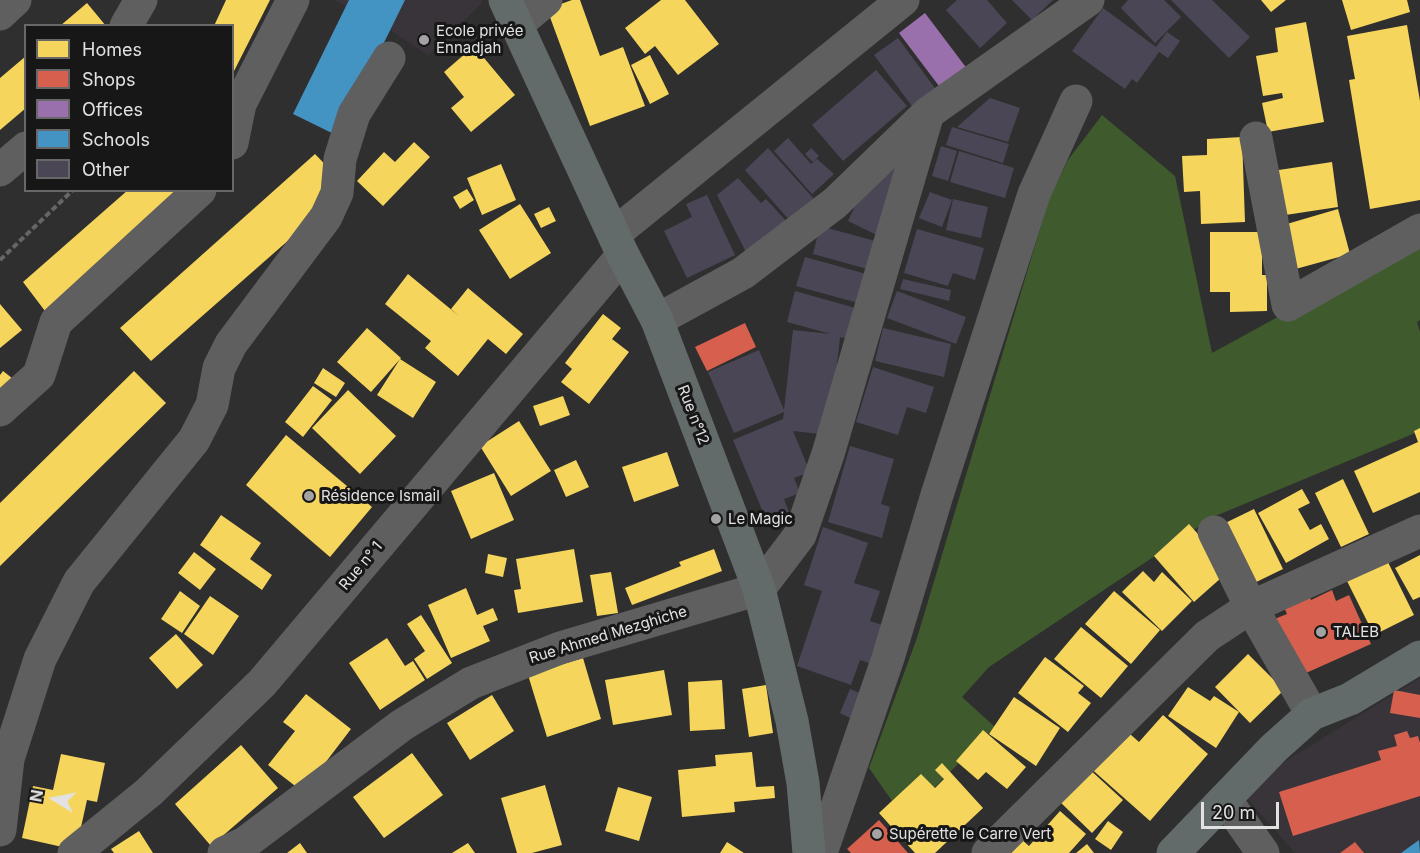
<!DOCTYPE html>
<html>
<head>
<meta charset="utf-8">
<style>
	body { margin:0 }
	#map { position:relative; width:1420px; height:853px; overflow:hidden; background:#2f2f2f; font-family:Inter,sans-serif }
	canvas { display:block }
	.legend { position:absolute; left:24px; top:24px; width:210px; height:168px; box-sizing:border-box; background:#181718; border:2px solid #696869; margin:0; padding:8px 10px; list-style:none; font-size:18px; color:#e3e2e3 }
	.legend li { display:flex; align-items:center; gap:12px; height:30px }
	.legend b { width:30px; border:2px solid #696869 }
	.north { position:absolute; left:24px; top:769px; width:60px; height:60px; -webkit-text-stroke:4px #181718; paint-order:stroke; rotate:280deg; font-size:16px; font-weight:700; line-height:24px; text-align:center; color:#e3e2e3 }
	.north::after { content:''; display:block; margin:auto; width:21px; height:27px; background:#e3e2e3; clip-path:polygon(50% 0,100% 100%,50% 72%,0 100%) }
	.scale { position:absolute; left:1201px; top:802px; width:78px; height:27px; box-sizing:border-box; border:3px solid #e3e2e3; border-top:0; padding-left:8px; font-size:18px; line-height:21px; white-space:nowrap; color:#e3e2e3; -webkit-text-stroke:4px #181718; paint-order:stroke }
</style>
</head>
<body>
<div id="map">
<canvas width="1420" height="853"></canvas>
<ul class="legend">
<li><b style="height:16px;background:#f6d55c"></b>Homes</li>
<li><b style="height:16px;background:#d6604d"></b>Shops</li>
<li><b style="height:16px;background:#9970ab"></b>Offices</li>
<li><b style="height:16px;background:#4393c3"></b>Schools</li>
<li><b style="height:16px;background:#4b4656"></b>Other</li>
</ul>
<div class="north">N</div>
<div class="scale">20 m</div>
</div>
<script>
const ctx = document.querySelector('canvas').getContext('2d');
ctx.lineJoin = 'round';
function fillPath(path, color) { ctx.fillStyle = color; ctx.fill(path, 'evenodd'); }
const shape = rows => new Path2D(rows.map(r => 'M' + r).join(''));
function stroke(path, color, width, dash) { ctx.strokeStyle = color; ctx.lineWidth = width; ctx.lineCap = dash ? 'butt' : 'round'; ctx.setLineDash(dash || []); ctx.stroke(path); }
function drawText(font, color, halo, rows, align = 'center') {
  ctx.font = font + ' Inter,sans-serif'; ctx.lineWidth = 6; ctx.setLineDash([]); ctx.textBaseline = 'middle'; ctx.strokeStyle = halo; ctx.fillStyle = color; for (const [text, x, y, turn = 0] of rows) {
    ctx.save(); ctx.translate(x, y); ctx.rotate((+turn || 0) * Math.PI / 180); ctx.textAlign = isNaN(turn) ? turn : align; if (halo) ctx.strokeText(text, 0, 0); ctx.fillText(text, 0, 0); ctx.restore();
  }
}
const built = shape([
	[334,0,481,0,482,3,428,55,382,25],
	[1420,678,1420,853,1295,853,1245,796,1281,764]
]);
const green = shape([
	[1102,115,1175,176,1212,353,1420,239,1420,320,1417,322,1420,332,1420,431,1213,517,989,667,962,697,995,727,904,818,869,768,917,638,1049,199,1068,160]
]);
const homes = shape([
	[226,0,270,0,232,75,232,26,214,26],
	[572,0,580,0,600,56,623,47,645,106,590,126,547,9],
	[661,0,685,0,719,44,678,75,655,46,645,54,625,28],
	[1261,0,1286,0,1271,12],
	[1342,0,1407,0,1410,12,1351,30],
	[87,3,106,26,60,26],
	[1306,22,1324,122,1268,132,1262,103,1283,98,1282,93,1263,96,1256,56,1278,52,1275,28],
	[1407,25,1420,101,1420,200,1370,209,1349,80,1355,79,1347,36],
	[474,46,515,95,471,132,451,108,464,97,444,72],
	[650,55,669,94,650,104,631,65],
	[26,56,26,108,0,130,0,78],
	[1242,137,1245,222,1201,224,1200,191,1184,192,1182,156,1207,155,1207,139],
	[414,142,430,157,383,206,357,181,384,152,395,162],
	[315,154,348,188,151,361,120,328],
	[1332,162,1338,207,1279,216,1272,171],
	[501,164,516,200,482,215,467,178],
	[467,189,474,200,460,209,453,197],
	[128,190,185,190,45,311,23,282],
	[520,204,551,253,510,279,479,230],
	[549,207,556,221,541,228,534,214],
	[1338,209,1350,254,1292,270,1280,226],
	[1210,232,1262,232,1262,275,1267,275,1267,311,1230,312,1230,292,1210,292],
	[408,274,459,316,451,309,468,288,523,334,506,354,488,339,458,376,425,348,431,341,385,304],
	[0,304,22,330,0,348],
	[603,314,621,328,612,339,629,352,589,404,561,382,572,369,565,363],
	[367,328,401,358,371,392,337,362],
	[400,359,436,382,413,418,377,395],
	[323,368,345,383,336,397,314,383],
	[3,371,17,382,0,400,0,375],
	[134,371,166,403,0,566,0,503],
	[313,386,332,400,303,437,285,422],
	[348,390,396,436,360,474,312,428],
	[563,396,570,415,540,426,533,406],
	[519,421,551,471,511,496,480,446],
	[1420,428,1420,492,1373,513,1354,471,1418,442,1414,431],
	[286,435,372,507,330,557,246,485],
	[667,452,679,486,634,502,622,467],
	[576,460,589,487,566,497,554,470],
	[494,473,514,520,471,539,451,491],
	[1343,479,1369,534,1341,547,1315,493],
	[1302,489,1310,503,1298,509,1310,530,1321,524,1329,539,1286,563,1258,513],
	[1254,509,1283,569,1246,587,1217,527],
	[221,515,261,543,250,559,272,575,262,590,200,545],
	[1189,524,1230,570,1194,602,1154,556],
	[574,549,583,602,518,613,514,590,521,589,516,559],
	[714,549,722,571,632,605,625,588,681,566,679,562],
	[194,552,216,569,200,590,178,573],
	[488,554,507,558,503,577,485,573],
	[1384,554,1414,615,1374,635,1344,575],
	[1420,555,1420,597,1413,600,1395,568],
	[1143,571,1154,582,1162,572,1192,601,1162,631,1122,592],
	[611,572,618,613,597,616,590,575],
	[466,588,477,615,493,608,498,620,483,626,490,641,451,658,428,605],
	[180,591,200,606,182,633,161,619],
	[1114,591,1160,630,1131,664,1085,624],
	[210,596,239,616,213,655,184,634],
	[421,615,452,663,427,679,414,659,425,651,407,624],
	[1081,627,1128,666,1101,698,1054,659],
	[176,634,203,665,177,689,149,658],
	[387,638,405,666,413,661,425,680,380,710,349,663],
	[1248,654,1284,690,1250,723,1215,687],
	[1045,657,1084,686,1078,693,1091,703,1068,732,1018,693],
	[583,658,601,719,547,737,528,675],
	[664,670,672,715,613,725,605,680],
	[722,680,725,729,690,731,688,682],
	[766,685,773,733,749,737,742,689],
	[1188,687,1210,701,1214,696,1239,712,1216,748,1168,716],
	[306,694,351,729,303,792,268,765,295,731,283,722],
	[492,695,514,731,470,760,447,723],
	[1014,697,1060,728,1036,766,989,734],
	[1163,715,1208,754,1150,821,1087,765,1121,726,1139,742],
	[983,730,1026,767,1007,789,986,772,978,780,956,761],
	[241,745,278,788,211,846,175,804],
	[752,752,756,787,774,786,775,798,734,802,735,812,682,817,678,770,716,766,715,755],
	[412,753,443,795,384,838,353,797],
	[61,754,105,763,97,802,87,800,76,850,22,838,33,786,53,790],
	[942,763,983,808,935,853,915,853,879,813,921,774,935,788,944,779,935,770],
	[1087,767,1123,800,1092,833,1057,799],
	[545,785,562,845,532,853,517,853,501,798],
	[618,787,652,797,639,841,605,831],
	[1060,811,1086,834,1069,853,994,853,1013,832,1029,846],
	[1108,821,1123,832,1111,850,1095,839],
	[139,831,153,853,114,853,111,849],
	[727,842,744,853,720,853],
	[300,843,307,853,287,853],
	[468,843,475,853,452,853],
	[1087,844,1094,853,1076,853]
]);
const shops = shape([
	[745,323,756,347,707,371,695,347],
	[1304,585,1311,600,1332,590,1336,601,1349,595,1371,644,1297,677,1272,620,1287,614,1279,596],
	[1394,690,1420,695,1420,718,1390,713],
	[1407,731,1410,738,1418,736,1420,743,1420,796,1293,836,1279,792,1381,760,1378,751,1397,746,1394,735],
	[879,820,908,853,851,853,847,849],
	[1355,842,1364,853,1340,853]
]);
const offices = shape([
	[925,13,968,70,942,90,899,33]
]);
const schools = shape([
	[349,0,405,0,338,136,293,114],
	[1419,840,1420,853,1401,853]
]);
const building = shape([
	[957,0,987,0,1007,23,980,48,946,10],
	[1012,0,1053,0,1032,20],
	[1128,0,1164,0,1181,17,1155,43,1121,8],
	[1171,0,1212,0,1250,37,1229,58],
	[1103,8,1156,47,1167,32,1180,41,1168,58,1159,52,1137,83,1132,79,1125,89,1072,51],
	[898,38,937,91,914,109,874,55],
	[876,70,907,106,843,161,812,125],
	[990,98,1020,108,1008,142,957,127],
	[952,127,1009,144,1003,163,946,145],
	[788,138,811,164,817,159,834,174,812,194,774,151],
	[941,146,957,151,948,181,932,176],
	[768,148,815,200,791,222,745,170],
	[811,148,819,156,813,162,805,154],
	[959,151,1014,168,1005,198,950,182],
	[880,154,911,169,879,236,848,221],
	[738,178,761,203,766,199,789,224,747,254,717,195],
	[930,192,952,200,942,227,919,218],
	[707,195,735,255,687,278,664,231,692,217,686,204],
	[953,199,988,207,981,238,946,230],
	[820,226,879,242,871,270,813,254],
	[917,229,984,248,975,280,953,273,948,286,904,273],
	[805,257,870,275,862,304,796,286],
	[903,279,951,290,949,301,900,289],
	[795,291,859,309,850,339,840,337,829,435,793,431,810,472,794,478,800,493,784,499,790,515,768,524,733,440,783,419,784,412,734,433,708,372,759,350,784,410,793,330,831,334,787,322],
	[897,291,966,317,956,344,887,318],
	[883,328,951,344,944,377,875,361],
	[873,367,934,387,926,413,907,407,898,435,856,422],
	[850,446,894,459,881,504,890,507,882,538,828,522],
	[823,527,868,543,854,583,880,591,870,621,882,625,869,663,860,660,851,685,797,666,822,591,804,585],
	[850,689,863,694,852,719,840,713]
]);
const path = shape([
	[0,260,73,190]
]);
const minor = shape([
	[0,14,15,0],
	[516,25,546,0],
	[126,26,141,0],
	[1256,138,1288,305,1420,230],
	[232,143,240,104,293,0],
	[0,170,26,148],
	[614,234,903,0],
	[657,320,743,273,835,203,928,113,1088,0],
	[0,410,39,375,56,322,200,190],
	[1214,532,1251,607,1312,714],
	[1225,799,1263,853],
	[0,830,8,759,40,659,79,582,194,440,212,405,219,368,231,344,326,217,337,193,340,159,354,114,389,58],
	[74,853,149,792,262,683,623,255],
	[224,853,245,843,402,725,471,683,560,648,759,589,800,535,828,454,928,113],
	[821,853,888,658,937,495,1034,194,1076,101],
	[988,853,1207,636,1251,607,1420,531]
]);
const major = shape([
	[505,0,623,255,657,320,759,589,792,721,803,783,809,853],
	[1173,853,1274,748,1312,714,1350,699,1420,657]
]);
const markers = [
	[424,40,6,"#a4a3a4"],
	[309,496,6,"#a4a3a4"],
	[716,519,6,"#a4a3a4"],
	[1321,632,6,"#a4a3a4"],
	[877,834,6,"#a4a3a4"]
];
const poiNames = [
	["Ecole privée",436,31],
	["Ennadjah",436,48],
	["Résidence Ismail",321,496],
	["Le Magic",728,519],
	["TALEB",1333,632],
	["Supérette le Carre Vert",889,834]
];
const streetNames = [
	["Rue n°12",693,415,69],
	["Rue n° 1",361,566,-50],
	["Rue Ahmed Mezghiche",608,635,-17]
];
fillPath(built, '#393439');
fillPath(green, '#3f5b2d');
fillPath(homes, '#f6d55c');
fillPath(shops, '#d6604d');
fillPath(offices, '#9970ab');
fillPath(schools, '#4393c3');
fillPath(building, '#4b4656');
stroke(path, '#666', 4, [6, 3]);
stroke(minor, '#5f5f5f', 33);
stroke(major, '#636a6a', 33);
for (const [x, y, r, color] of markers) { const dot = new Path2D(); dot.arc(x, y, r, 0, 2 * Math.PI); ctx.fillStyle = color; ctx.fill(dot); stroke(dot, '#181718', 2); }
drawText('15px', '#e3e2e3', '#181718', poiNames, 'left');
drawText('15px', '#e3e2e3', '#181718', streetNames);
</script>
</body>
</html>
